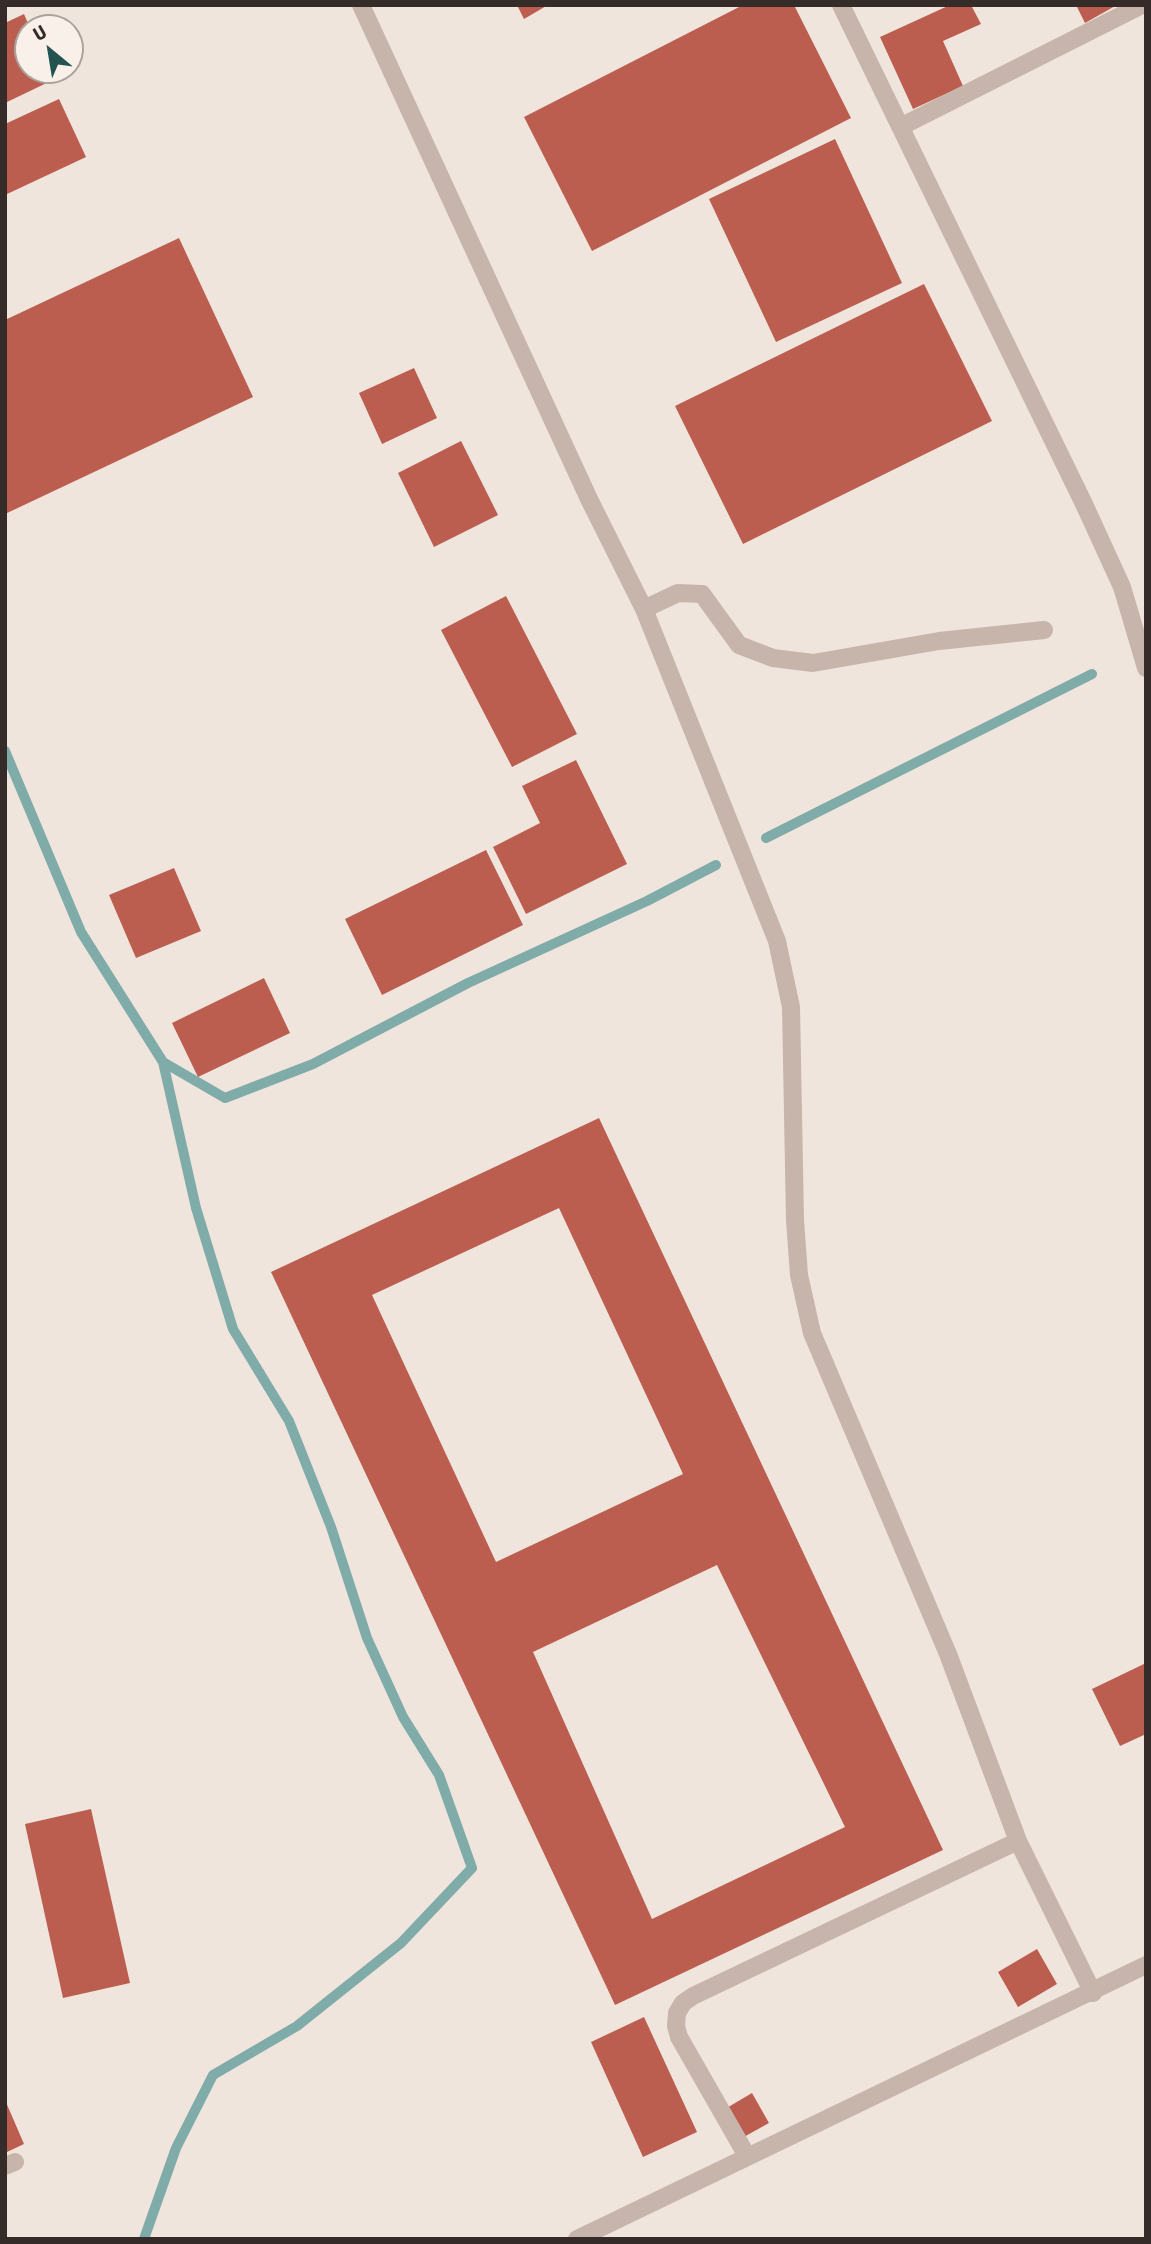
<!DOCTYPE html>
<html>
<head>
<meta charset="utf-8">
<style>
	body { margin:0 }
	#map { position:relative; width:1151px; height:2244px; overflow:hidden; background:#f0e5dd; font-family:"Asap Condensed",sans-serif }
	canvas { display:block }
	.frame { position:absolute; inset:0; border:7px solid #352c29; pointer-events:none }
	.north { position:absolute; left:14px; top:14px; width:70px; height:70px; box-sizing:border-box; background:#f8f0e9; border:2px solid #aaa29c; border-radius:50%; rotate:330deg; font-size:19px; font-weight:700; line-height:28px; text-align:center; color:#352c29 }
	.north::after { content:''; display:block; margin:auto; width:24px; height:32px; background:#225351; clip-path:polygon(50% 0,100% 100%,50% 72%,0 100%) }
</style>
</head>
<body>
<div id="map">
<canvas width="1151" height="2244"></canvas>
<div class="frame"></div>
<div class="north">U</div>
</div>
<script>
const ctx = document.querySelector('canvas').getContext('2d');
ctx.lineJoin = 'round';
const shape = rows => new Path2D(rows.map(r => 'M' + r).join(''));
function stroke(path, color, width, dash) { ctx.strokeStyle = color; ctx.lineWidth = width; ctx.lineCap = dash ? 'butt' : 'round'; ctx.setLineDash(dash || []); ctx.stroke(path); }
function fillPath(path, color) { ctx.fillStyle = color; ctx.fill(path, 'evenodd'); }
const stream = shape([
	[5,751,81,932,163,1062,225,1098,313,1064,468,983,647,901,716,865],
	[766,838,1092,674],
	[144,2239,176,2148,213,2075,297,2026,401,1943,472,1868,439,1775,403,1717,367,1638,331,1527,289,1421,233,1329,196,1208,163,1062]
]);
const building = shape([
	[517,5,548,5,524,19],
	[743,5,794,5,851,118,592,251,524,117],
	[950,5,971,5,981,24,943,41,963,86,913,109,880,37],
	[1076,5,1117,5,1085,23],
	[24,14,30,28,28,70,50,70,55,79,5,103,5,23],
	[59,99,86,157,5,195,5,124],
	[835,139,902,283,776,342,709,199],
	[179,238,253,397,5,514,5,320],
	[924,284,992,421,743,544,675,406],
	[414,368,437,418,382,444,359,393],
	[461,441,498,515,434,547,398,473],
	[506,596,577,734,512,767,441,630],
	[576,760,627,864,526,914,493,847,540,823,522,786],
	[486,850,523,925,382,995,345,919],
	[174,868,201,931,136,958,109,895],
	[264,978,290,1033,198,1077,172,1023],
	[599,1118,943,1850,615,2005,271,1272],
	[559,1208,683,1474,496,1562,372,1295],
	[717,1565,845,1827,652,1919,533,1652],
	[1146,1663,1146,1734,1120,1746,1092,1689],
	[91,1809,130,1983,63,1998,25,1824],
	[1037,1949,1057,1984,1018,2007,998,1972],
	[644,2017,697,2132,643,2157,591,2042],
	[752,2093,769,2123,742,2138,725,2109],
	[5,2100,24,2144,5,2153]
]);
const lane = shape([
	[361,5,589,499,644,609,678,593,702,594,739,645,773,658,813,663,939,641,1044,630],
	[644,609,777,941,791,1007,795,1220,799,1275,812,1333,948,1654,1018,1841],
	[747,2156,679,2037,676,2026,677,2013,683,2003,693,1996,1018,1841,1093,1993]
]);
const street = shape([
	[841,5,1084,504,1122,587,1146,668],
	[902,126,1142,5],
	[5,2166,15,2162],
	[577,2239,1146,1965]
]);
stroke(stream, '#7faba8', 10);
fillPath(building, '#bb5e50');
stroke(lane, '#c7b4aa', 18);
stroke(street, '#c7b4aa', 18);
</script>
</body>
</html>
